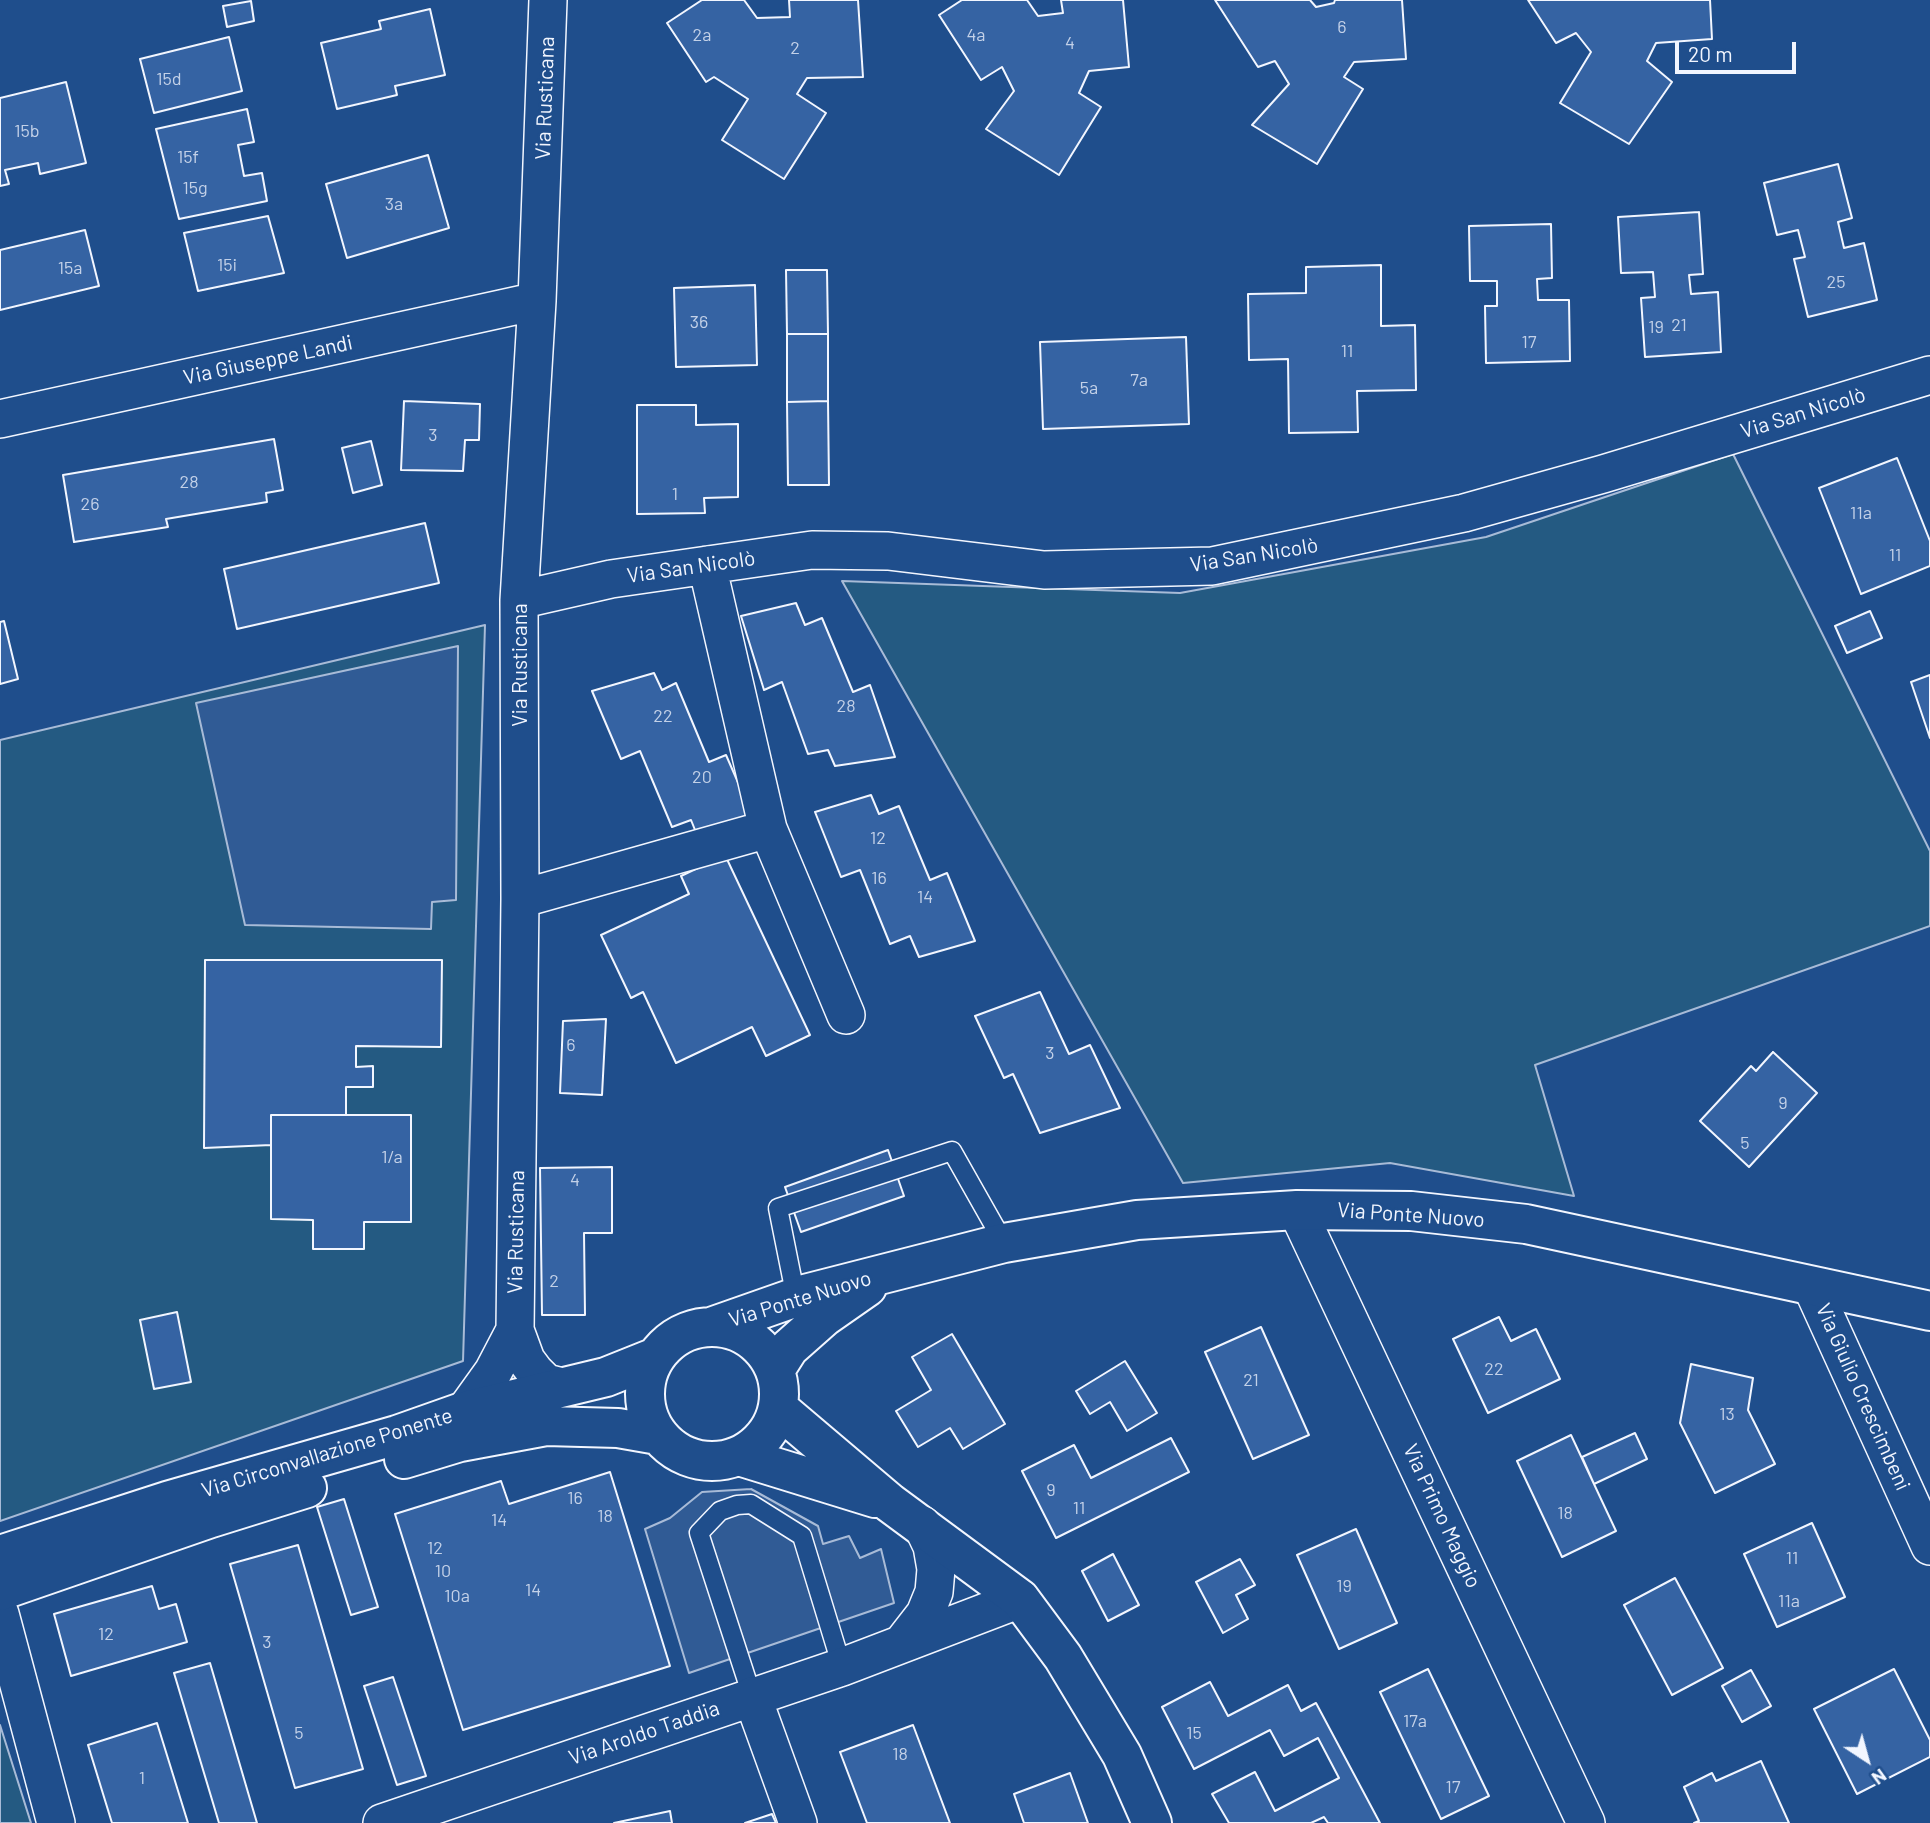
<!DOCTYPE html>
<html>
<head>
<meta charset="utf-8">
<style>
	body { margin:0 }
	#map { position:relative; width:1930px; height:1823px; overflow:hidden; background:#1f4e8c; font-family:Barlow,sans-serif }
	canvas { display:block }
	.north { position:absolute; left:1832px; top:1725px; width:70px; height:70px; -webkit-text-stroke:5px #1f4e8c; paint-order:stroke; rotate:144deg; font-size:19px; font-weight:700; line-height:28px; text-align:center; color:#f2f6ff }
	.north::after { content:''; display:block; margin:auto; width:24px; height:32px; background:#f2f6ff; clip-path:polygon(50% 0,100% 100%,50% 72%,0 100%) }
	.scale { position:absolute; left:1675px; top:42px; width:121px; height:32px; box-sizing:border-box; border:4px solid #f2f6ff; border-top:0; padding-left:9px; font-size:21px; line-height:24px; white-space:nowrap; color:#f2f6ff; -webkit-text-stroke:5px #1f4e8c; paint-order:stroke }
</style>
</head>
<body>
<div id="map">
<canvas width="1930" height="1823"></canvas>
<div class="north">N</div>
<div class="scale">20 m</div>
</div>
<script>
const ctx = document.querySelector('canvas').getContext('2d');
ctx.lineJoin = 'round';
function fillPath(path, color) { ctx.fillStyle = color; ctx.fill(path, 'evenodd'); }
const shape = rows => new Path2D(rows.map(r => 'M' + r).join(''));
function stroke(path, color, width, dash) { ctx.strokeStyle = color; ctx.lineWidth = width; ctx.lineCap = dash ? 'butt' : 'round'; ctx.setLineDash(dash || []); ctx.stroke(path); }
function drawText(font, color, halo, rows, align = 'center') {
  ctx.font = font + ' Barlow,sans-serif'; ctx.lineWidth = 5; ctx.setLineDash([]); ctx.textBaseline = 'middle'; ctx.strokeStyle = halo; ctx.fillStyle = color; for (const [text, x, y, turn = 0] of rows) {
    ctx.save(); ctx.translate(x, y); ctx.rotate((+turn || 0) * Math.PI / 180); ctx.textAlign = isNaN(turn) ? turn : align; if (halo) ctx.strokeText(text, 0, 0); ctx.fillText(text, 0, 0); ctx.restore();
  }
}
const green = shape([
	[1733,454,1930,851,1930,926,1535,1065,1574,1196,1390,1163,1183,1183,842,581,1180,593,1486,537,1733,454],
	[485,625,463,1361,0,1521,0,740,485,625],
	[0,1725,31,1823,0,1823,0,1725]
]);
const parking = shape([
	[458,646,456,900,432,902,431,929,245,925,196,703,458,646],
	[751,1489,818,1526,823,1544,849,1536,860,1558,881,1549,894,1603,689,1673,645,1529,670,1518,702,1492,751,1489]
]);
const building = shape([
	[702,0,744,0,757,18,790,17,789,0,858,0,863,77,807,78,797,94,826,113,784,179,722,140,748,99,714,77,706,82,667,23,702,0],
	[962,0,1027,0,1038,16,1063,13,1061,0,1123,0,1129,67,1089,71,1079,93,1101,107,1059,175,986,129,1014,91,1002,67,981,80,939,15,962,0],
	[1215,0,1310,0,1316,7,1334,3,1335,0,1402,0,1406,59,1354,62,1344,77,1363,89,1317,164,1252,125,1289,84,1275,61,1258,67,1215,0],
	[1528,0,1710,0,1712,39,1656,43,1647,61,1672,82,1629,144,1560,103,1591,52,1576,33,1556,43,1528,0],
	[251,1,254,21,227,27,223,6,251,1],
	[430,9,445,75,395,86,397,95,337,109,321,43,381,29,379,21,430,9],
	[229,37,242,91,154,113,140,59,229,37],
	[66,82,86,163,40,174,38,163,5,170,9,184,0,186,0,98,66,82],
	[247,109,254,142,238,145,244,176,262,173,267,201,179,219,156,129,247,109],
	[428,155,449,228,347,258,326,184,428,155],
	[1838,164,1852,218,1838,222,1844,248,1864,243,1877,300,1808,317,1794,259,1805,257,1798,230,1777,235,1764,183,1838,164],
	[1699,212,1703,274,1689,275,1691,294,1718,292,1721,352,1645,357,1641,298,1655,297,1653,272,1621,273,1618,217,1699,212],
	[268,216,284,273,198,291,184,233,268,216],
	[1551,224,1552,278,1537,279,1538,300,1569,300,1570,361,1486,363,1485,306,1497,306,1497,281,1470,281,1469,226,1551,224],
	[85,230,99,286,0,310,0,250,85,230],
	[1381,265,1381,326,1415,325,1416,390,1357,391,1358,432,1289,433,1288,359,1249,360,1248,294,1306,293,1306,267,1381,265],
	[786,270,827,270,828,334,787,334,786,270],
	[755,285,757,365,676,367,674,288,755,285],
	[787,334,828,334,828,401,787,402,787,334],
	[1186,337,1189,424,1043,429,1040,342,1186,337],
	[404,401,480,404,479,440,465,440,463,471,401,470,404,401],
	[828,401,829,485,788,485,787,402,828,401],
	[637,405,696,405,696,425,738,424,738,497,704,498,705,513,637,514,637,405],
	[274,439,283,490,266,493,267,502,166,519,168,527,74,542,63,475,274,439],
	[371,441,382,485,353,493,342,448,371,441],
	[1897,458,1930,541,1930,566,1861,594,1819,488,1897,458],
	[425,523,439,583,237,629,224,569,425,523],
	[796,603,805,625,822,618,853,692,870,685,895,757,835,766,828,750,808,754,782,682,764,690,741,616,796,603],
	[1870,611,1882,638,1847,653,1835,626,1870,611],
	[4,621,18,679,0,684,0,622,4,621],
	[654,673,662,690,676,683,709,762,726,755,754,819,697,835,691,820,672,827,640,751,621,759,592,691,654,673],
	[1930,675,1930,738,1911,682,1930,675],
	[871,795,879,814,899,806,930,880,947,873,975,941,919,957,910,936,890,944,860,870,841,877,815,812,871,795],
	[725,855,810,1035,766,1056,752,1027,676,1063,643,992,631,998,601,935,689,894,681,876,725,855],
	[205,960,442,960,441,1047,356,1046,356,1067,373,1066,373,1087,346,1087,346,1115,271,1115,271,1145,204,1148,205,960],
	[1040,992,1069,1054,1090,1045,1120,1108,1040,1133,1013,1074,1004,1078,975,1016,1040,992],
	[606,1019,602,1095,560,1093,563,1021,606,1019],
	[1773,1052,1817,1093,1749,1167,1700,1121,1751,1066,1756,1071,1773,1052],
	[271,1115,411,1115,411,1222,364,1222,364,1249,313,1249,313,1220,271,1219,271,1115],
	[888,1150,904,1196,801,1232,785,1187,888,1150],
	[612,1167,612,1233,584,1233,585,1315,542,1315,540,1168,612,1167],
	[177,1312,191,1382,154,1389,140,1320,177,1312],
	[1499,1317,1511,1341,1536,1329,1560,1379,1488,1413,1453,1339,1499,1317],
	[1261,1327,1309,1435,1253,1459,1205,1352,1261,1327],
	[952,1334,1005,1424,963,1449,950,1428,918,1447,896,1411,931,1390,912,1357,952,1334],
	[1125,1361,1157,1413,1127,1431,1110,1402,1090,1414,1076,1391,1125,1361],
	[1691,1364,1753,1378,1748,1410,1775,1464,1715,1493,1680,1423,1691,1364],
	[1635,1433,1647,1459,1594,1484,1582,1457,1635,1433],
	[1571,1435,1616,1531,1562,1557,1517,1461,1571,1435],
	[1171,1438,1189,1472,1056,1538,1022,1471,1074,1445,1091,1478,1171,1438],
	[610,1472,670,1666,463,1730,395,1514,501,1481,509,1504,610,1472],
	[344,1499,378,1607,351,1615,317,1507,344,1499],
	[1812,1523,1845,1597,1777,1627,1744,1554,1812,1523],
	[1356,1529,1397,1623,1339,1649,1297,1555,1356,1529],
	[298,1545,363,1769,295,1788,230,1564,298,1545],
	[1113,1554,1139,1605,1108,1621,1082,1571,1113,1554],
	[1240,1559,1255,1585,1236,1595,1248,1619,1223,1633,1196,1582,1240,1559],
	[1675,1578,1723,1668,1672,1695,1624,1605,1675,1578],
	[152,1586,159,1609,176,1604,187,1642,71,1676,54,1614,152,1586],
	[210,1663,257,1823,219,1823,174,1673,210,1663],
	[1428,1669,1489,1796,1441,1819,1380,1692,1428,1669],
	[1894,1669,1930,1740,1930,1757,1857,1794,1814,1709,1894,1669],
	[1751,1670,1771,1706,1742,1722,1722,1686,1751,1670],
	[393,1677,426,1776,397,1785,364,1686,393,1677],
	[1210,1682,1228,1716,1288,1685,1301,1711,1316,1703,1380,1823,1328,1823,1324,1817,1311,1823,1229,1823,1212,1794,1255,1772,1275,1811,1339,1778,1318,1738,1284,1756,1270,1730,1194,1769,1162,1707,1210,1682],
	[157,1723,188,1823,112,1823,88,1745,157,1723],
	[913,1725,950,1823,867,1823,840,1752,913,1725],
	[1761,1761,1789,1823,1694,1823,1699,1821,1684,1787,1712,1773,1716,1781,1761,1761],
	[1070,1773,1088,1823,1024,1823,1014,1794,1070,1773],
	[670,1811,672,1823,614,1823,670,1811],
	[772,1814,776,1823,745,1823,772,1814]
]);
const lane = shape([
	[796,1298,778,1208,952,1151,1004,1243],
	[752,1696,699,1533,720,1511,737,1505,751,1504,802,1536,842,1667]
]);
const street = shape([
	[548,0,537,301,519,600,520,899,515,1330,526,1360,535,1372,546,1383,558,1386],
	[0,419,537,301],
	[707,565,768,829],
	[519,600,611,579,812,550,888,551,1044,570,1212,566,1464,513,1603,474,1930,375],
	[520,899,768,829,846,1015],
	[1297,1210,1586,1823],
	[1812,1287,1930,1546],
	[465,1411,493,1372,515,1330],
	[0,1614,56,1823],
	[904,1641,925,1614,934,1592,936,1569,932,1546,922,1525],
	[752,1696,798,1823],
	[382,1823,842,1667,1020,1599]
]);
const secondary = shape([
	'645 1394a67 67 0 1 1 134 0a67 67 0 1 1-134 0Z',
	[711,1327,805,1294,1004,1243,1137,1220,1297,1210,1411,1211,1526,1224,1930,1311],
	[775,1370,789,1348,824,1317,867,1287],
	[778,1408,890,1503,1020,1599,1063,1657,1122,1755,1152,1823],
	[739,1456,875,1498],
	[404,1459,460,1442,546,1426,618,1428,658,1435],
	[0,1555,167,1501,397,1435,465,1411,606,1377,656,1357],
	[0,1591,211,1518,307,1488]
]);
const numberNames = [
	["6",1342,27],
	["2a",702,35],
	["4a",976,35],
	["4",1070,43],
	["2",795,48],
	["15d",169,79],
	["15b",27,131],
	["15f",188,157],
	["15g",195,188],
	["3a",394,204],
	["15i",227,265],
	["15a",70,268],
	["25",1836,282],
	["36",699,322],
	["21",1679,325],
	["19",1656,327],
	["17",1529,342],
	["11",1347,351],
	["7a",1139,380],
	["5a",1089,388],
	["3",433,435],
	["28",189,482],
	["1",675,494],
	["26",90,504],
	["11a",1861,513],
	["11",1895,555],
	["28",846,706],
	["22",663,716],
	["20",702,777],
	["12",878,838],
	["16",879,878],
	["14",925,897],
	["6",571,1045],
	["3",1050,1053],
	["9",1783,1103],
	["5",1745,1143],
	["1/a",392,1157],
	["4",575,1180],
	["2",554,1281],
	["22",1494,1369],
	["21",1251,1380],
	["13",1727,1414],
	["9",1051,1490],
	["16",575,1498],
	["11",1079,1508],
	["18",1565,1513],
	["18",605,1516],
	["14",499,1520],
	["12",435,1548],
	["11",1792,1558],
	["10",443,1571],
	["19",1344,1586],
	["14",533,1590],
	["10a",457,1596],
	["11a",1789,1601],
	["12",106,1634],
	["3",267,1642],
	["17a",1415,1721],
	["5",299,1733],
	["15",1194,1733],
	["18",900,1754],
	["1",142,1778],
	["17",1453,1787]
];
const streetNames = [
	["Via Rusticana",545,98,-88],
	["Via Giuseppe Landi",268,360,-12],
	["Via San Nicolò",1803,413,-17],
	["Via San Nicolò",1254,555,-9],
	["Via San Nicolò",691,567,-8],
	["Via Rusticana",520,665,-90],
	["Via Ponte Nuovo",1411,1215,4],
	["Via Rusticana",516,1232,-89],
	["Via Ponte Nuovo",800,1299,-17],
	["Via Giulio Crescimbeni",1863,1397,66],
	["Via Circonvallazione Ponente",327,1453,-17],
	["Via Primo Maggio",1442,1516,65],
	["Via Aroldo Taddia",644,1733,-19]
];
fillPath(green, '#245a82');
stroke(green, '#a8bbd7', 2);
fillPath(parking, '#305b95');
stroke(parking, '#a8bbd7', 2);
fillPath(building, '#3563a3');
stroke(building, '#f2f6ff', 2);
stroke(lane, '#f2f6ff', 21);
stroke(street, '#f2f6ff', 40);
stroke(secondary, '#f2f6ff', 42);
stroke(lane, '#1f4e8c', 18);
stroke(street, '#1f4e8c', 37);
stroke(secondary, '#1f4e8c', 38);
drawText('18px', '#c3d1e8', null, numberNames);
drawText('21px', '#f2f6ff', '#1f4e8c', streetNames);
</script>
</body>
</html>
